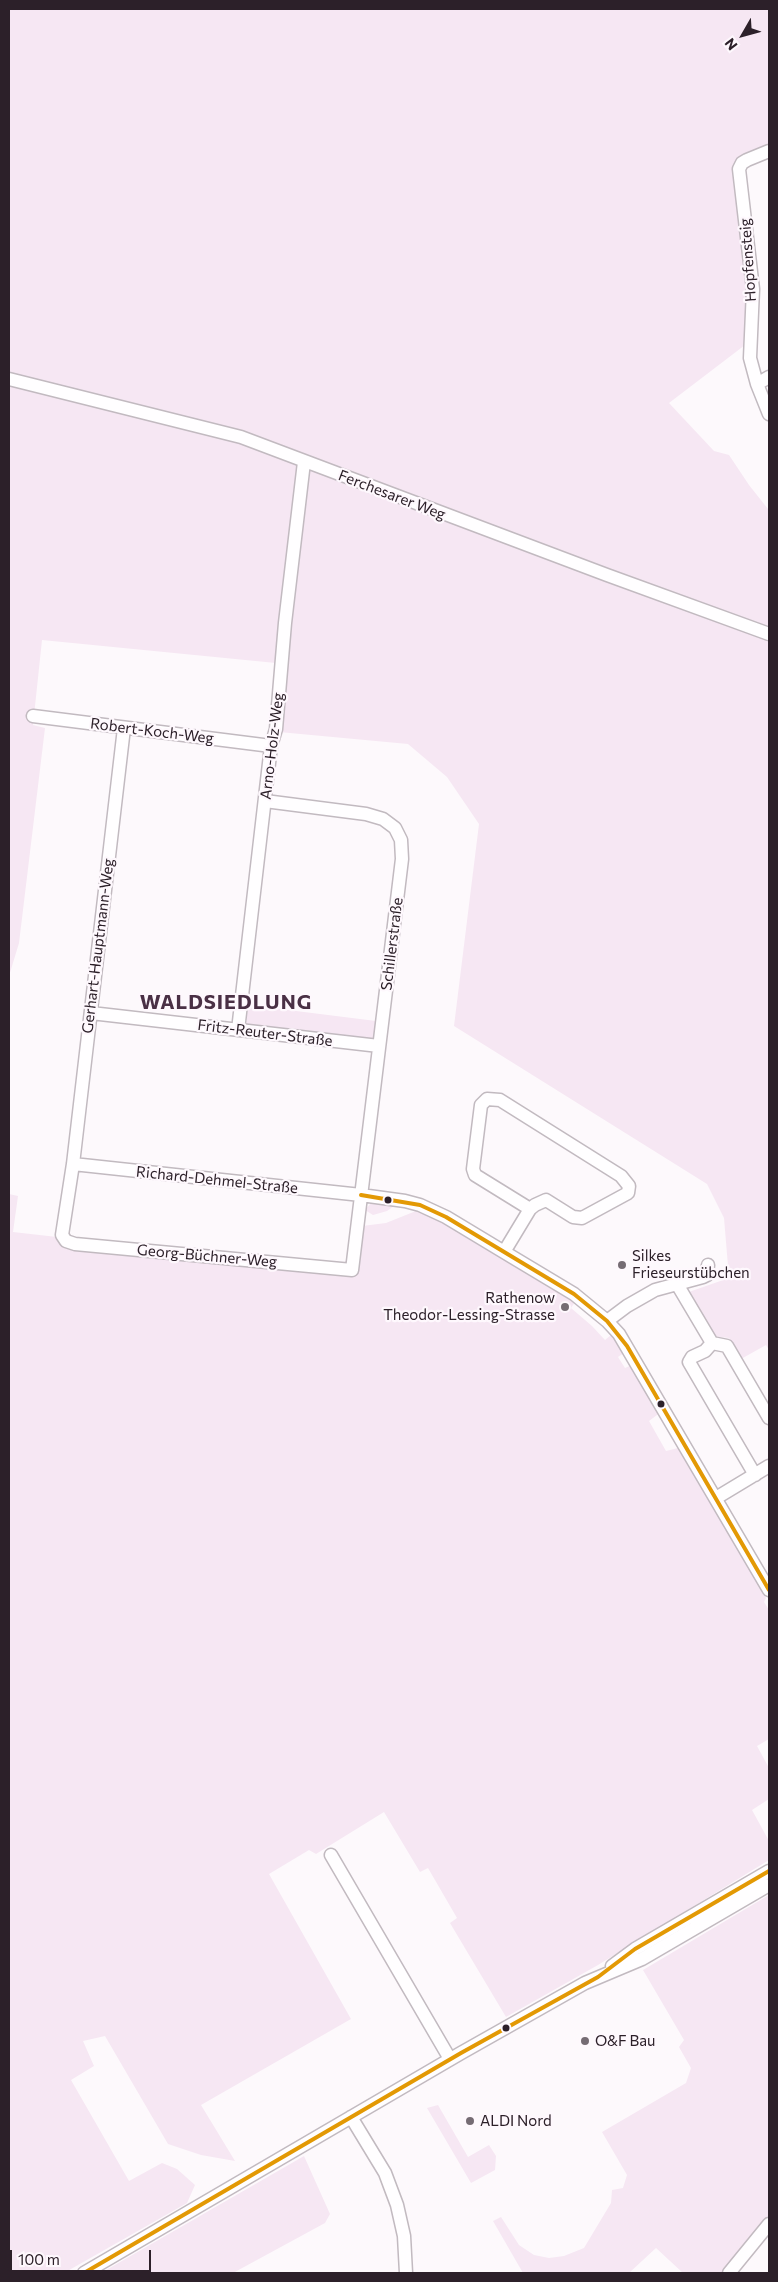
<!DOCTYPE html>
<html>
<head>
<meta charset="utf-8">
<style>
	body { margin:0 }
	#map { position:relative; width:778px; height:2282px; overflow:hidden; background:#fdf9fc; font-family:Commissioner,sans-serif }
	canvas { display:block }
	.frame { position:absolute; inset:0; border:10px solid #2c2029; pointer-events:none }
	.north { position:absolute; left:718px; top:10px; width:50px; height:50px; -webkit-text-stroke:4px #fef8fd; paint-order:stroke; rotate:232deg; font-size:14px; font-weight:700; line-height:20px; text-align:center; color:#2c2029 }
	.north::after { content:''; display:block; margin:auto; width:18px; height:22px; background:#2c2029; clip-path:polygon(50% 0,100% 100%,50% 72%,0 100%) }
	.scale { position:absolute; left:10px; top:2250px; width:141px; height:22px; box-sizing:border-box; border:2px solid #2c2029; border-top:0; padding-left:6px; font-size:15px; line-height:18px; white-space:nowrap; color:#2c2029; -webkit-text-stroke:4px #fef8fd; paint-order:stroke }
</style>
</head>
<body>
<div id="map">
<canvas width="778" height="2282"></canvas>
<div class="frame"></div>
<div class="north">N</div>
<div class="scale">100 m</div>
</div>
<script>
const ctx = document.querySelector('canvas').getContext('2d');
ctx.lineJoin = 'round';
function fillPath(path, color) { ctx.fillStyle = color; ctx.fill(path, 'evenodd'); }
const shape = rows => new Path2D(rows.map(r => 'M' + r).join(''));
function stroke(path, color, width, dash) { ctx.strokeStyle = color; ctx.lineWidth = width; ctx.lineCap = dash ? 'butt' : 'round'; ctx.setLineDash(dash || []); ctx.stroke(path); }
function drawText(font, color, halo, rows, align = 'center') {
  ctx.font = font + ' Commissioner,sans-serif'; ctx.lineWidth = 4.5; ctx.setLineDash([]); ctx.textBaseline = 'middle'; ctx.strokeStyle = halo; ctx.fillStyle = color; for (const [text, x, y, turn = 0] of rows) {
    ctx.save(); ctx.translate(x, y); ctx.rotate((+turn || 0) * Math.PI / 180); ctx.textAlign = isNaN(turn) ? turn : align; if (halo) ctx.strokeText(text, 0, 0); ctx.fillText(text, 0, 0); ctx.restore();
  }
}
const green = shape([
	[9,9,769,9,769,146,739,158,733,166,749,286,745,345,669,403,714,451,729,455,749,485,768,509,769,509,769,1350,766,1345,741,1359,729,1338,713,1336,686,1293,729,1278,724,1218,707,1184,454,1026,479,824,447,777,408,744,279,732,286,664,42,640,33,725,45,728,19,943,9,976],
	[248,1005,376,1021,373,1041,246,1026],
	[9,1194,18,1196,13,1232,57,1237,72,1249,248,1267,350,1275,362,1226,386,1223,416,1211,441,1221,575,1302,571,1308,592,1326,605,1340,611,1335,624,1353,618,1357,625,1368,632,1365,661,1412,649,1421,666,1451,678,1448,766,1598,764,1602,769,1610,769,1739,757,1746,769,1768,769,1799,752,1810,769,1841,769,1860,598,1965,506,2017,450,1923,457,1918,428,1868,420,1872,384,1812,316,1854,309,1850,269,1874,351,2019,201,2105,235,2161,201,2155,168,2144,105,2036,83,2041,94,2066,71,2080,129,2181,162,2163,177,2169,195,2185,187,2203,64,2273,9,2273],
	[371,1203,394,1206,387,1211,373,1215,365,1210],
	[769,1895,769,2215,722,2273,683,2273,656,2248,629,2273,523,2273,493,2221,501,2217,519,2245,534,2255,549,2258,564,2256,584,2248,611,2203,612,2190,623,2188,627,2175,602,2132,686,2083,691,2068,679,2047,684,2040,643,1970],
	[438,2105,468,2157,489,2145,496,2156,495,2170,471,2183,427,2108],
	[304,2156,330,2214,325,2223,233,2273,101,2273]
]);
const minor = shape([
	[769,151,747,160,742,163,739,169,753,289,750,358,757,384,769,414],
	[9,379,241,437,607,575,769,634],
	[757,384,769,377],
	[33,716,271,746],
	[124,728,73,1164,62,1235,66,1241,75,1244,352,1270,402,859,401,840,395,828,383,819,366,814,265,801],
	[91,1013,379,1046],
	[238,1030,271,746,276,729,285,623,304,462],
	[73,1164,361,1195,405,1201,420,1205,446,1217,514,1258,574,1294,607,1321,619,1334,769,1590],
	[504,1252,530,1209,535,1205,546,1200,573,1217,582,1218,628,1193,629,1186,621,1176,500,1100,487,1099,481,1105,473,1169,475,1175,530,1209],
	[677,1284,712,1343,727,1346,769,1418],
	[607,1321,627,1306,655,1290,703,1277,707,1275,708,1265],
	[712,1343,705,1351,692,1357,689,1362,755,1475],
	[716,1498,769,1466],
	[331,1855,450,2059],
	[612,1966,635,1949,769,1871],
	[351,2117,385,2173,397,2205,404,2236,406,2273],
	[84,2273,461,2053,585,1983,642,1959,769,1885],
	[729,2273,769,2224]
]);
const bus1 = shape([
	[361,1195,420,1205,446,1217,574,1294,607,1321,627,1346,769,1590],
	[84,2273,461,2053,598,1977,635,1949,769,1871]
]);
const markers = [
	[388,1200,4.5,"#2c2029"],
	[622,1265,5,"#756c73"],
	[565,1307,5,"#756c73"],
	[661,1404,4.5,"#2c2029"],
	[506,2028,4.5,"#2c2029"],
	[585,2041,5,"#756c73"],
	[470,2121,5,"#756c73"]
];
const streetNames = [
	["Hopfensteig",748,260,-94],
	["Ferchesarer Weg",392,495,21],
	["Robert-Koch-Weg",152,731,7],
	["Arno-Holz-Weg",272,746,-83],
	["Schillerstraße",392,944,-83],
	["Gerhart-Hauptmann-Weg",98,946,-83],
	["Fritz-Reuter-Straße",265,1033,7],
	["Richard-Dehmel-Straße",217,1180,6],
	["Georg-Büchner-Weg",207,1256,5]
];
const poiNames = [
	["Silkes",632,1256],
	["Frieseurstübchen",632,1273],
	["Rathenow",555,1298,"right"],
	["Theodor-Lessing-Strasse",555,1315,"right"],
	["O&F Bau",595,2041],
	["ALDI Nord",480,2121]
];
const districtNames = [
	["WALDSIEDLUNG",226,1002]
];
fillPath(green, '#f6e7f3');
stroke(minor, '#c2bac0', 15);
stroke(minor, '#fffeff', 12);
stroke(bus1, '#e39904', 4);
for (const [x, y, r, color] of markers) { const dot = new Path2D(); dot.arc(x, y, r, 0, 2 * Math.PI); ctx.fillStyle = color; ctx.fill(dot); stroke(dot, '#fef8fd', 2); }
drawText('15px', '#2c2029', '#fef8fd', streetNames);
drawText('15px', '#2c2029', '#fef8fd', poiNames, 'left');
ctx.letterSpacing = '1px';
drawText('bold 20px', '#4a3045', '#fef8fd', districtNames);
ctx.letterSpacing = '0px';
</script>
</body>
</html>
